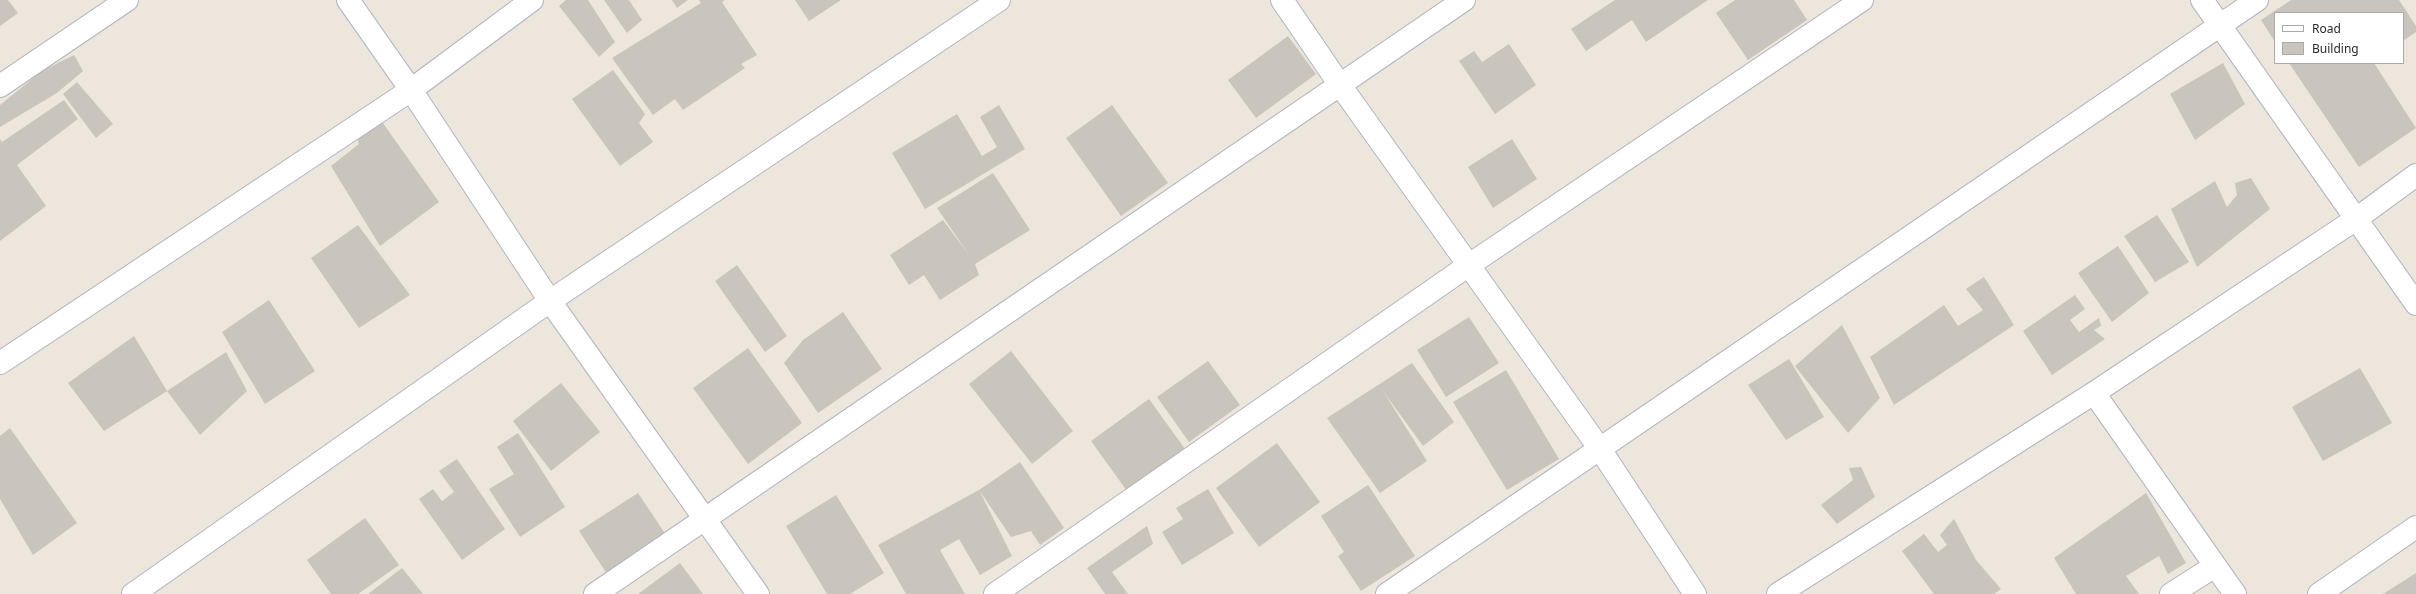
<!DOCTYPE html>
<html>
<head>
<meta charset="utf-8">
<style>
	body { margin:0 }
	#map { position:relative; width:2416px; height:594px; overflow:hidden; background:#ede6dd; font-family:"Noto Sans",sans-serif }
	canvas { display:block }
	.legend { position:absolute; left:2274px; top:12px; width:130px; height:52px; box-sizing:border-box; background:#fff; border:1px solid #aaa; margin:0; padding:5px 7px; list-style:none; font-size:12px; color:#2b2b2b }
	.legend li { display:flex; align-items:center; gap:8px; height:20px }
	.legend b { width:20px; border:1px solid #aaa }
</style>
</head>
<body>
<div id="map">
<canvas width="2416" height="594"></canvas>
<ul class="legend">
<li><b style="height:5px;background:#fff"></b>Road</li>
<li><b style="height:11px;background:#c9c4bc"></b>Building</li>
</ul>
</div>
<script>
const ctx = document.querySelector('canvas').getContext('2d');
ctx.lineJoin = 'round';
function fillPath(path, color) { ctx.fillStyle = color; ctx.fill(path, 'evenodd'); }
const shape = rows => new Path2D(rows.map(r => 'M' + r).join(''));
function stroke(path, color, width, dash) { ctx.strokeStyle = color; ctx.lineWidth = width; ctx.lineCap = dash ? 'butt' : 'round'; ctx.setLineDash(dash || []); ctx.stroke(path); }
const building = shape([
	[0,0,8,0,18,13,0,26],
	[566,0,588,0,615,42,599,57,559,6],
	[604,0,629,0,642,20,627,33],
	[672,0,688,0,677,8],
	[699,0,725,0,722,2,757,55,741,64,745,68,683,110,675,99,653,115,612,58,701,3],
	[795,0,841,0,809,21],
	[1615,0,1708,0,1646,42,1632,20,1586,51,1571,29],
	[1735,0,1794,0,1807,20,1748,60,1716,13],
	[2291,0,2399,0,2416,26,2416,32,2403,41,2403,13,2275,13,2275,42,2261,20],
	[1288,36,1316,74,1256,118,1228,80],
	[1509,44,1536,85,1495,114,1459,61,1474,51,1482,62],
	[74,55,83,71,57,93,0,127,0,105,42,71],
	[2223,63,2245,104,2195,140,2170,94],
	[2289,63,2374,63,2416,128,2359,167],
	[613,70,645,114,639,123,653,142,620,166,572,99],
	[77,82,113,124,96,138,63,94],
	[64,100,78,119,17,165,46,206,0,241,0,139,2,142],
	[999,105,1025,149,925,209,892,153,957,114,982,156,997,147,980,117],
	[1112,105,1168,183,1121,216,1066,138],
	[380,119,439,202,380,246,331,166,359,144,356,135],
	[1512,139,1537,179,1493,208,1468,167],
	[993,173,1030,230,975,264,979,275,940,300,924,275,909,285,890,255,943,220,969,255,937,208],
	[2251,178,2270,209,2197,267,2171,209,2215,181,2227,207,2237,195,2235,183],
	[2157,215,2189,262,2155,282,2124,236],
	[358,225,410,295,359,328,311,258],
	[2118,246,2149,293,2112,322,2078,273],
	[737,265,787,336,765,352,715,281],
	[1984,277,2014,325,1894,405,1870,357,1944,305,1958,326,1983,310,1966,289],
	[2075,295,2085,309,2070,320,2079,332,2099,318,2101,326,2094,330,2105,339,2052,375,2023,331],
	[269,300,315,371,265,404,222,332],
	[843,312,882,369,818,413,784,363,803,340],
	[1469,317,1499,363,1446,397,1417,350],
	[1842,325,1880,398,1848,433,1795,366],
	[134,336,167,391,104,431,68,383],
	[748,348,802,423,748,464,693,388],
	[1011,351,1073,431,1032,464,969,384],
	[226,352,247,391,200,435,167,391],
	[1789,359,1824,417,1786,440,1748,385],
	[1208,361,1240,405,1189,442,1157,397],
	[1412,363,1454,422,1423,446,1383,391,1427,461,1380,493,1327,418],
	[2360,368,2392,423,2323,461,2292,407],
	[1506,370,1559,459,1507,490,1453,402],
	[561,383,600,432,551,471,513,421],
	[1149,399,1185,449,1127,491,1091,441],
	[10,428,77,523,33,555,0,499,0,436],
	[518,433,565,507,520,537,489,489,514,474,497,447],
	[1277,443,1320,502,1259,547,1216,488],
	[457,459,505,529,462,560,419,499,433,489,442,501,454,492,439,471],
	[1020,462,1064,528,1040,545,1031,531,1011,537,979,490,1012,556,980,575,959,539,940,550,965,594,906,594,878,545,979,490],
	[1861,467,1875,497,1837,524,1821,505,1853,480,1849,468],
	[1368,485,1415,556,1361,591,1338,556,1344,552,1321,516],
	[1208,489,1234,533,1182,565,1162,532,1183,519,1176,508],
	[638,493,668,538,609,577,579,531],
	[2146,493,2186,563,2168,574,2159,556,2126,576,2139,594,2076,594,2054,558],
	[836,495,884,573,850,594,827,594,786,526],
	[365,518,399,565,358,594,331,594,307,560],
	[1954,519,1976,560,2001,589,1994,594,1934,594,1902,551,1924,534,1938,552,1947,545,1940,535],
	[1147,526,1153,544,1112,572,1128,594,1105,594,1087,568],
	[680,563,703,594,638,594],
	[402,568,423,594,368,594],
	[2416,573,2416,594,2383,594]
]);
const minor = shape([
	[348,0,411,90,550,301,758,594],
	[1282,0,1340,85,1600,449,1695,594],
	[2202,0,2416,304],
	[0,86,127,0],
	[0,363,411,90,532,0],
	[2094,393,2235,594],
	[133,594,550,301,999,0],
	[595,594,1464,0],
	[995,594,1469,265,1862,0],
	[1387,594,2257,0],
	[1778,594,2094,393,2356,219,2416,175],
	[2171,594,2215,566],
	[2319,594,2416,527]
]);
fillPath(building, '#c9c4bc');
stroke(minor, '#b1b4bf', 24);
stroke(minor, '#fff', 22);
</script>
</body>
</html>
